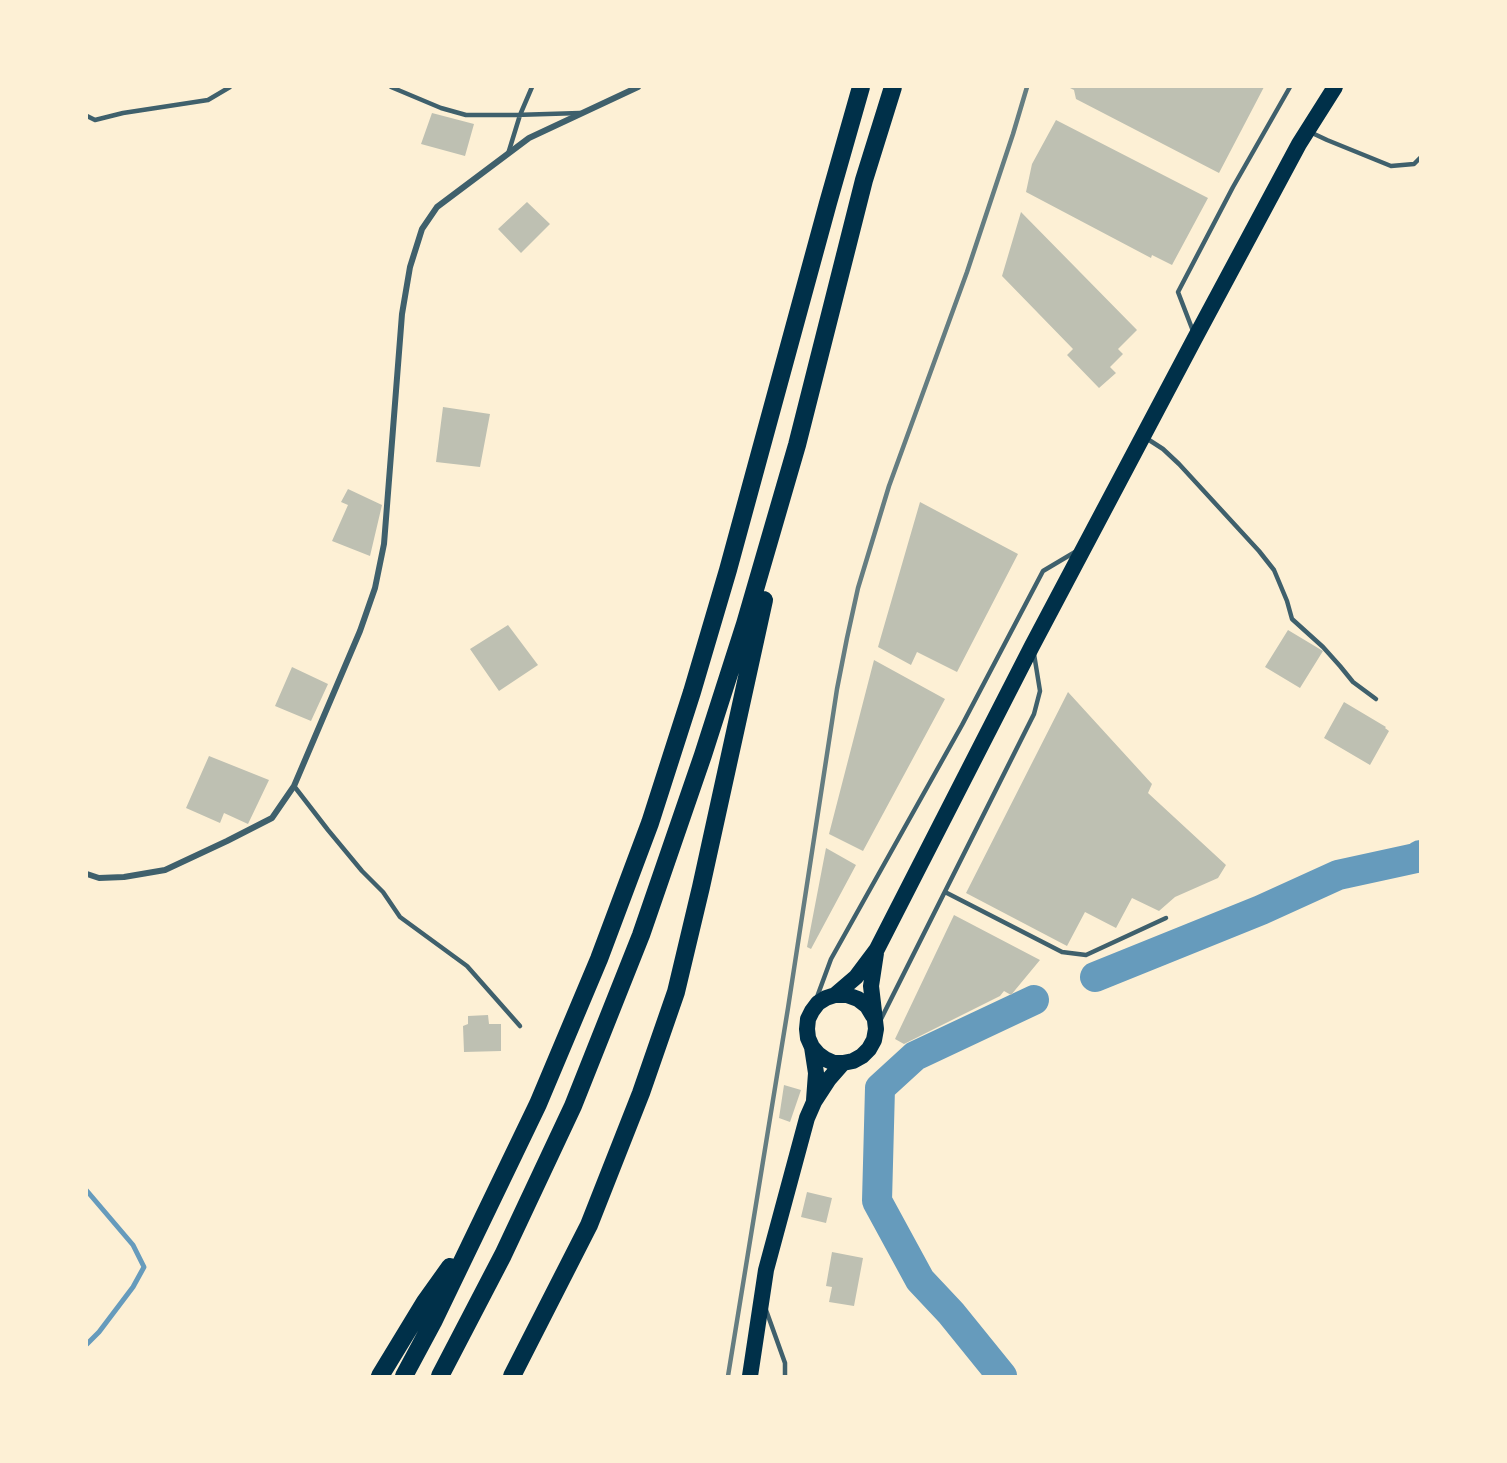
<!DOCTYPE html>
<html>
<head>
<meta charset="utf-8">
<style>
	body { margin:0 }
	#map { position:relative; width:1507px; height:1463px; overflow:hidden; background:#fdf0d5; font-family:"Fira Sans Condensed",sans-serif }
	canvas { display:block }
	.frame { position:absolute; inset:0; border:88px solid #fdf0d5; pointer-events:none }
</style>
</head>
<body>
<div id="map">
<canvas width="1507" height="1463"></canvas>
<div class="frame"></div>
</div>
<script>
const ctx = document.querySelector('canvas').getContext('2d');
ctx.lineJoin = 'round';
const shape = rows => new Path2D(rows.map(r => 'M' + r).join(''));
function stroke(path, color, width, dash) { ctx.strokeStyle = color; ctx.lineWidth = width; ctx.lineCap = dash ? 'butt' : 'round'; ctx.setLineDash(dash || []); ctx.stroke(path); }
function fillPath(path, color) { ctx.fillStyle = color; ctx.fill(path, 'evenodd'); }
const stream = shape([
	[87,1191,133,1245,144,1267,133,1287,99,1332,87,1344]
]);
const river = shape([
	[1095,977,1261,910,1338,875,1416,858,1420,855],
	[1002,1376,951,1313,920,1280,877,1201,880,1088,915,1056,1034,1000]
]);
const building = shape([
	[1068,87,1264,87,1219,173,1076,99,1074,90],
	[432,113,474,124,465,156,421,144],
	[1056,120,1208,198,1172,265,1152,255,1151,258,1026,192,1032,164],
	[527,202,550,224,521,253,498,229],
	[1021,212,1137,330,1118,349,1123,354,1110,367,1116,373,1099,388,1067,355,1073,349,1002,276],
	[443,407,490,414,480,467,436,462],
	[348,489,382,505,370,556,332,541,348,505,341,502],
	[920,502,1018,554,957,672,917,652,911,665,878,647],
	[508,625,538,665,499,691,470,649],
	[1288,630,1323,651,1300,688,1265,667],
	[874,660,945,699,863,851,829,834],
	[292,667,328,684,311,721,275,706],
	[1068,692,1152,784,1148,793,1226,865,1218,878,1175,897,1159,911,1132,898,1116,928,1085,912,1067,946,966,893],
	[1344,702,1386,727,1385,728,1389,731,1370,765,1324,738],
	[209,756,269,780,248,824,224,813,220,823,186,808],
	[826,848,856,865,811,949,807,947],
	[954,915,1040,960,1011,995,1004,991,1000,996,904,1044,895,1039],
	[488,1015,489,1024,501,1024,501,1051,464,1052,463,1026,468,1024,468,1016],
	[784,1085,801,1090,790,1122,779,1118],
	[807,1192,832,1198,826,1223,801,1217],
	[832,1252,863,1258,854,1306,829,1302,832,1287,826,1286]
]);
const service = shape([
	[391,87,441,108,466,115,515,115,580,113],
	[87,116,95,120,123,113,208,100,230,87],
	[1310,132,1327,140,1391,166,1414,164,1420,158],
	[508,154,520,115,532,87],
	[1193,331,1178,292,1233,187,1290,87],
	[1146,438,1163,449,1179,464,1259,551,1274,570,1287,601,1292,619,1323,647,1340,666,1353,682,1376,699],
	[294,786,328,830,362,871,383,892,400,917,467,966,520,1026],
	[945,892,1062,952,1086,955,1166,918],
	[817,997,831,959,962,725,1043,571,1075,552],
	[881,1019,1034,714,1040,691,1034,654],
	[766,1310,785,1363,785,1376]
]);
const minor = shape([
	[87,874,99,878,124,877,165,870,227,841,272,818,294,786,360,631,375,588,384,544,402,314,410,267,422,229,437,207,529,138,638,87]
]);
const trunk = shape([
	[835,995,856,977,877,949,1032,646,1195,338,1299,144,1335,87],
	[873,1016,867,1006,858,999,847,995,835,995,826,998,818,1003,812,1011,808,1019,807,1029,808,1038,812,1047,818,1054,825,1059,834,1063,843,1063,853,1061,862,1056,869,1049,874,1040,876,1029,871,986,876,953],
	[812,1047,816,1073,814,1100],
	[750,1376,766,1270,807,1118,814,1102,829,1079,843,1063]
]);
const motorway = shape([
	[380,1376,425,1302,450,1267],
	[404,1376,433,1322,538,1104,599,959,650,823,692,692,728,570,828,203,861,87],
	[440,1376,503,1255,573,1106,641,935,703,755,745,624,797,445,864,180,893,87],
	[512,1376,589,1225,641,1093,676,992,701,887,764,600]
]);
const rail = shape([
	[728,1376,788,1008,837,689,847,638,858,588,889,486,967,272,1013,134,1027,87]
]);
stroke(stream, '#669bbc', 5);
stroke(river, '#669bbc', 30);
fillPath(building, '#bec0b2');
stroke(service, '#3f606c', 4.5);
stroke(minor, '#3f606c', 6);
stroke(trunk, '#003049', 16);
stroke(motorway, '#003049', 18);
stroke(rail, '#657d81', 4.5);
</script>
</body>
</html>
